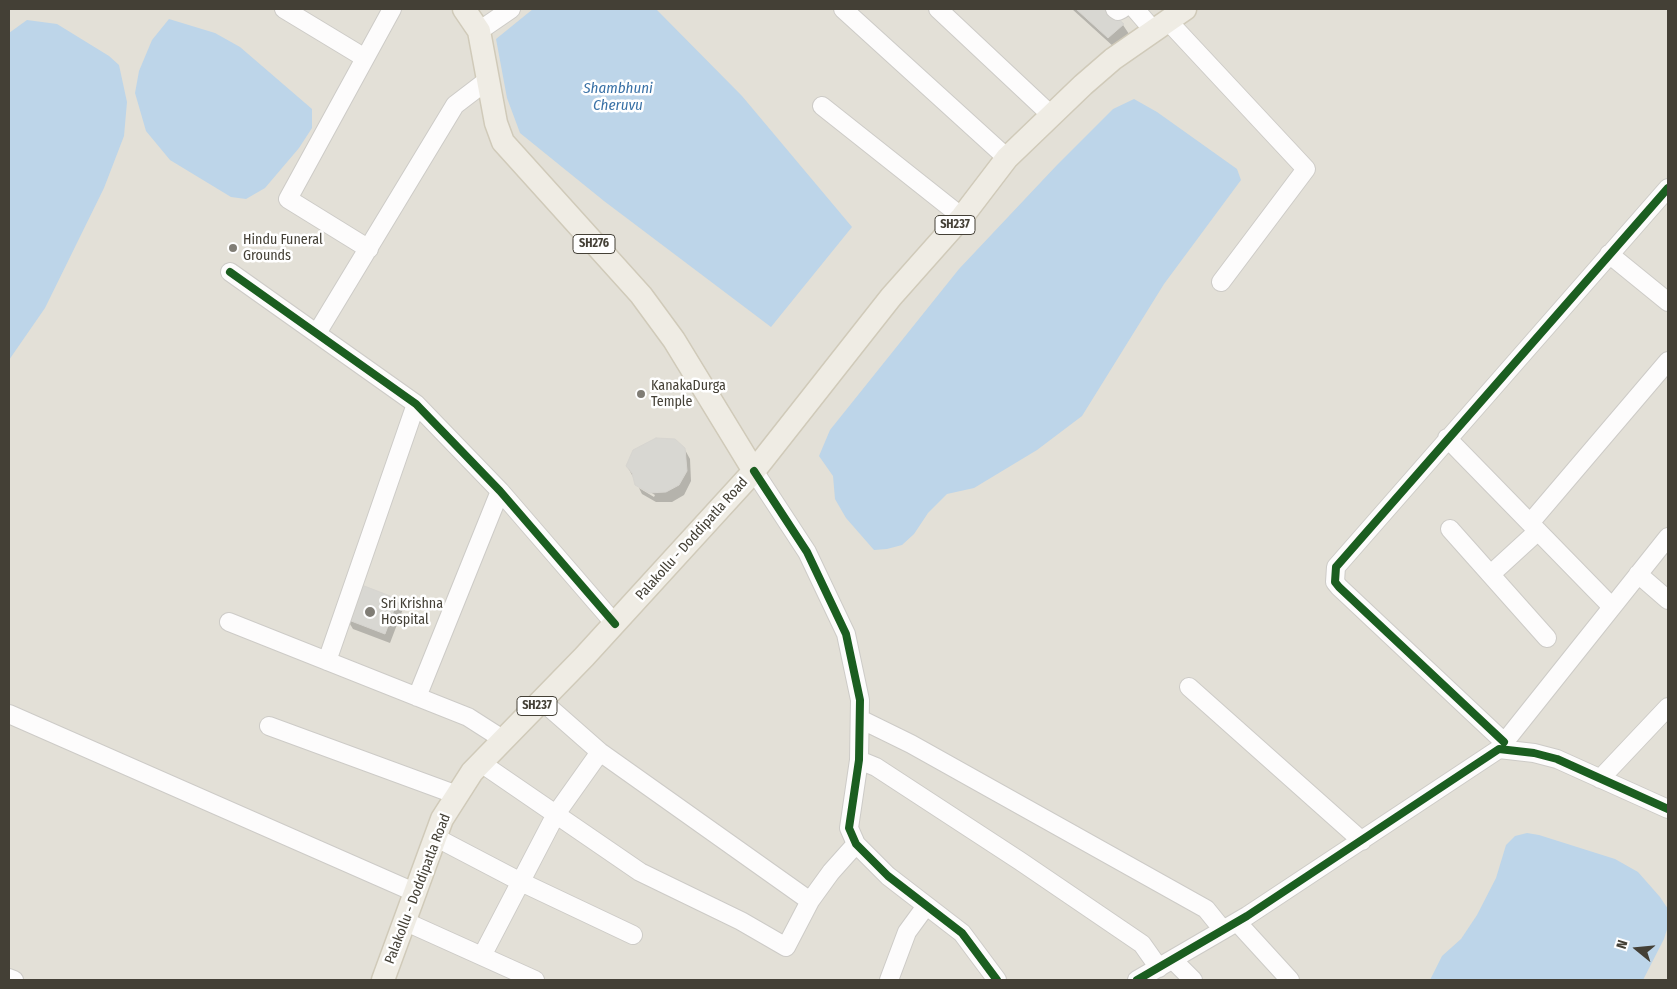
<!DOCTYPE html>
<html>
<head>
<meta charset="utf-8">
<style>
	body { margin:0 }
	#map { position:relative; width:1677px; height:989px; overflow:hidden; background:#efeeea; font-family:"Fira Sans Condensed",sans-serif }
	canvas { display:block }
	.frame { position:absolute; inset:0; border:10px solid #444036; pointer-events:none }
	.north { position:absolute; left:1612px; top:924px; width:50px; height:50px; -webkit-text-stroke:4px #fff; paint-order:stroke; rotate:287deg; font-size:14px; font-weight:700; line-height:20px; text-align:center; color:#444036 }
	.north::after { content:''; display:block; margin:auto; width:18px; height:22px; background:#444036; clip-path:polygon(50% 0,100% 100%,50% 72%,0 100%) }
</style>
</head>
<body>
<div id="map">
<canvas width="1677" height="989"></canvas>
<div class="frame"></div>
<div class="north">N</div>
</div>
<script>
const ctx = document.querySelector('canvas').getContext('2d');
ctx.lineJoin = 'round';
function fillPath(path, color) { ctx.fillStyle = color; ctx.fill(path, 'evenodd'); }
const shape = rows => new Path2D(rows.map(r => 'M' + r).join(''));
function stroke(path, color, width, dash) { ctx.strokeStyle = color; ctx.lineWidth = width; ctx.lineCap = dash ? 'butt' : 'round'; ctx.setLineDash(dash || []); ctx.stroke(path); }
function drawText(font, color, halo, rows, align = 'center') {
  ctx.font = font + ' "Fira Sans Condensed",sans-serif'; ctx.lineWidth = 5; ctx.setLineDash([]); ctx.textBaseline = 'middle'; ctx.strokeStyle = halo; ctx.fillStyle = color; for (const [text, x, y, turn = 0] of rows) {
    ctx.save(); ctx.translate(x, y); ctx.rotate((+turn || 0) * Math.PI / 180); ctx.textAlign = isNaN(turn) ? turn : align; if (halo) ctx.strokeText(text, 0, 0); ctx.fillText(text, 0, 0); ctx.restore();
  }
}
const residential = shape([
	[9,9,1668,9,1668,980,9,980]
]);
const water = shape([
	[533,9,656,9,742,96,852,227,771,327,604,201,520,133,507,98,496,39],
	[169,19,215,33,240,47,312,109,312,128,299,148,265,188,246,199,231,197,170,160,146,131,135,93,139,71,152,40],
	[27,20,57,24,109,56,119,65,127,102,124,136,104,188,45,308,9,360,9,33],
	[1134,99,1157,112,1237,169,1241,180,1164,284,1082,416,1037,450,974,488,947,494,928,513,914,534,902,545,887,549,874,550,846,518,835,499,833,476,819,456,830,430,959,269,1057,165,1113,109],
	[1527,833,1539,835,1615,859,1638,872,1660,897,1668,909,1668,926,1664,939,1643,980,1430,980,1442,956,1461,939,1477,915,1496,878,1506,845,1515,836]
]);
const shadow = shape([
	[1072,9,1105,9,1123,25,1129,34,1114,47],
	[684,448,690,459,691,481,684,495,672,502,656,502,642,494,639,488,654,497,655,495,637,484,627,466],
	[397,600,403,609,390,643,353,629,347,619]
]);
const building = shape([
	[1076,9,1107,9,1124,24,1108,38,1076,9],
	[656,438,675,439,685,448,687,471,679,485,666,492,649,493,635,485,632,473,626,466,633,450,656,438],
	[359,584,398,599,385,634,346,619,359,584]
]);
const minor = shape([
	[284,9,365,58],
	[843,9,1007,158],
	[938,9,1051,115],
	[1115,9,1118,11,1122,9],
	[1135,9,1154,31],
	[1168,21,1306,169,1221,282],
	[479,31,511,9],
	[822,106,962,217],
	[369,249,288,199,392,9],
	[1609,254,1668,302],
	[230,272,416,404,500,491,615,624],
	[317,333,455,105,489,79],
	[1447,438,1612,607],
	[754,471,807,552,846,634,860,700,859,760,849,828,856,844,888,876,962,933,997,980],
	[1530,523,1668,361],
	[1450,529,1547,638],
	[1491,574,1538,531],
	[1638,574,1668,600],
	[229,622,468,717,504,740],
	[327,661,416,404],
	[1189,687,1362,841],
	[417,697,500,491],
	[542,701,600,752,810,901],
	[9,714,414,892],
	[860,719,911,744,1206,909,1223,930],
	[269,726,457,795],
	[1504,742,1339,587,1335,582,1336,567,1668,188],
	[1499,749,1668,537],
	[859,760,876,767,1020,861,1142,944,1159,968],
	[481,763,640,872,741,921,786,947,810,901,831,872,856,844],
	[1600,779,1668,707],
	[435,837,521,882,633,935],
	[404,921,535,980],
	[1237,922,1290,980],
	[482,956,556,814,600,752],
	[1173,960,1193,980],
	[9,978,14,980],
	[889,980,907,932,926,906],
	[1137,980,1247,916,1499,749,1534,753,1557,759,1668,809]
]);
const major = shape([
	[464,9,479,31,496,123,503,142,641,295,674,340,754,471],
	[383,980,442,819,472,772,584,657,754,471,891,297,962,217,1007,158,1083,85,1113,59,1185,9]
]);
const cycleway = shape([
	[230,272,416,404,500,491,615,624],
	[754,471,807,552,846,634,860,700,859,760,849,828,856,844,888,876,962,933,997,980],
	[1504,742,1339,587,1335,582,1336,567,1668,188],
	[1137,980,1247,916,1499,749,1534,753,1557,759,1668,809]
]);
const markers = [
	[233,248,5,"#807d75"],
	[641,394,5,"#807d75"],
	[370,612,6,"#807d75"]
];
const shields = [
	[955,225,40],
	[594,244,42],
	[537,706,40]
];
const shieldNames = [
	["SH237",955,225],
	["SH276",594,244],
	["SH237",537,706]
];
const poiNames = [
	["Hindu Funeral",243,240],
	["Grounds",243,256],
	["KanakaDurga",651,386],
	["Temple",651,402],
	["Sri Krishna",381,604],
	["Hospital",381,620]
];
const streetNames = [
	["Palakollu - Doddipatla Road",692,539,-48],
	["Palakollu - Doddipatla Road",418,889,-69]
];
const waterNames = [
	["Shambhuni",618,89],
	["Cheruvu",618,106]
];
fillPath(residential, '#e3e0d7');
fillPath(water, '#bdd5e9');
fillPath(shadow, '#0003');
fillPath(building, '#d8d7d2');
stroke(building, '#d7d5d0', 1);
stroke(minor, '#cdcbc7', 20);
stroke(major, '#d0cab9', 25);
stroke(minor, '#fdfcfc', 18);
stroke(major, '#efece4', 22);
stroke(cycleway, '#1b5e20', 8);
for (const [x, y, r, color] of markers) { const dot = new Path2D(); dot.arc(x, y, r, 0, 2 * Math.PI); ctx.fillStyle = color; ctx.fill(dot); stroke(dot, '#fff', 2); }
for (const [x, y, w] of shields) { const box = new Path2D(); box.roundRect(x - w / 2, y - 9.5, w, 19, 4); ctx.fillStyle = '#fff'; ctx.fill(box); stroke(box, '#444036', 1); }
drawText('bold 12px', '#444036', null, shieldNames);
drawText('14px', '#444036', '#fff', poiNames, 'left');
drawText('14px', '#444036', '#fff', streetNames);
drawText('italic 15px', '#3971a6', '#fff', waterNames);
</script>
</body>
</html>
